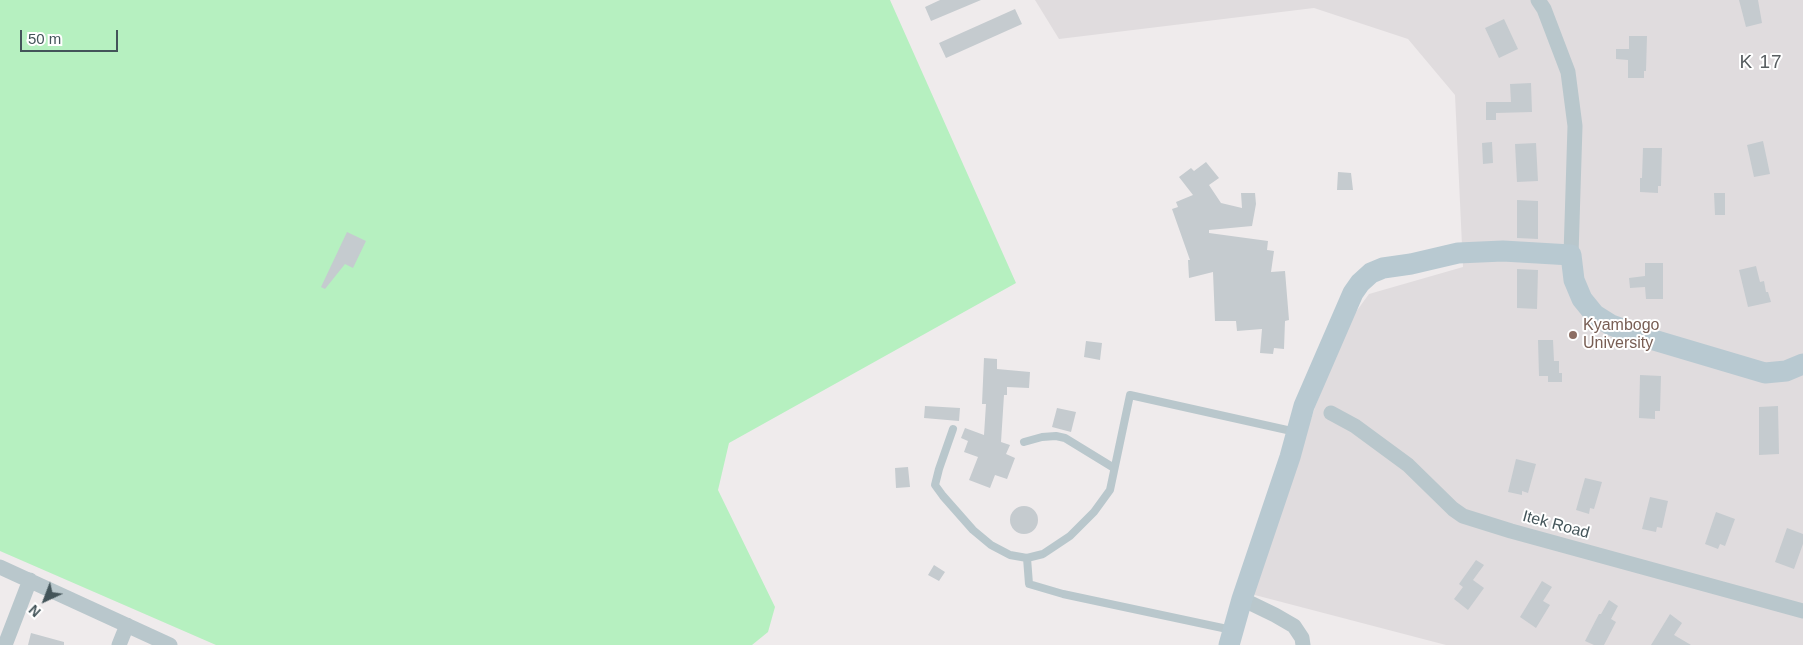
<!DOCTYPE html>
<html>
<head>
<meta charset="utf-8">
<style>
	body { margin:0 }
	#map { position:relative; width:1803px; height:645px; overflow:hidden; background:#efebec; font-family:Helvetica,sans-serif }
	canvas { display:block }
	.north { position:absolute; left:20px; top:575px; width:50px; height:50px; -webkit-text-stroke:4px #fff; paint-order:stroke; rotate:223deg; font-size:14px; font-weight:700; line-height:20px; text-align:center; color:#435459 }
	.north::after { content:''; display:block; margin:auto; width:18px; height:22px; background:#435459; clip-path:polygon(50% 0,100% 100%,50% 72%,0 100%) }
	.scale { position:absolute; left:20px; top:30px; width:98px; height:22px; box-sizing:border-box; border:2px solid #435459; border-top:0; padding-left:6px; font-size:15px; line-height:18px; white-space:nowrap; color:#435459; -webkit-text-stroke:4px #fff; paint-order:stroke }
</style>
</head>
<body>
<div id="map">
<canvas width="1803" height="645"></canvas>
<div class="north">N</div>
<div class="scale">50 m</div>
</div>
<script>
const ctx = document.querySelector('canvas').getContext('2d');
ctx.lineJoin = 'round';
function fillPath(path, color) { ctx.fillStyle = color; ctx.fill(path, 'evenodd'); }
const shape = rows => new Path2D(rows.map(r => 'M' + r).join(''));
function stroke(path, color, width, dash) { ctx.strokeStyle = color; ctx.lineWidth = width; ctx.lineCap = dash ? 'butt' : 'round'; ctx.setLineDash(dash || []); ctx.stroke(path); }
function drawText(font, color, halo, rows, align = 'center') {
  ctx.font = font + ' Helvetica,sans-serif'; ctx.lineWidth = 4; ctx.setLineDash([]); ctx.textBaseline = 'middle'; ctx.strokeStyle = halo; ctx.fillStyle = color; for (const [text, x, y, turn = 0] of rows) {
    ctx.save(); ctx.translate(x, y); ctx.rotate((+turn || 0) * Math.PI / 180); ctx.textAlign = isNaN(turn) ? turn : align; if (halo) ctx.strokeText(text, 0, 0); ctx.fillText(text, 0, 0); ctx.restore();
  }
}
const education = shape([
	[1035,0,1803,0,1803,645,1446,645,1251,594,1315,407,1350,320,1369,294,1463,267,1455,95,1408,39,1314,8,1059,39]
]);
const green = shape([
	[0,0,890,0,1016,283,729,443,718,490,775,607,768,632,752,645,216,645,0,551]
]);
const building = shape([
	[940,0,981,0,931,21,925,7],
	[1739,0,1758,0,1762,23,1746,27],
	[1015,9,1022,24,946,58,939,43],
	[1504,19,1518,49,1499,58,1485,28],
	[1629,36,1647,36,1646,71,1644,71,1644,78,1628,78,1628,60,1616,59,1616,49,1629,49],
	[1531,83,1532,112,1496,113,1496,120,1486,120,1486,102,1511,102,1510,84],
	[1763,141,1770,174,1754,177,1747,145],
	[1492,142,1493,163,1483,164,1482,143],
	[1536,143,1538,181,1517,182,1515,144],
	[1643,148,1662,148,1661,186,1658,186,1658,193,1640,192,1640,178,1642,178],
	[1206,162,1219,178,1209,185,1221,203,1242,208,1241,193,1255,193,1256,204,1252,226,1209,230,1209,233,1268,241,1267,250,1274,251,1271,272,1285,271,1289,320,1285,321,1284,349,1274,348,1273,354,1260,353,1262,329,1237,331,1236,321,1215,321,1213,272,1189,278,1188,260,1190,260,1172,209,1178,207,1176,202,1193,195,1179,177,1191,168,1194,171],
	[1338,172,1351,173,1353,190,1337,190],
	[1714,193,1725,193,1725,215,1715,215],
	[1517,200,1538,201,1538,239,1517,238],
	[347,232,366,241,353,268,345,264,325,289,321,287],
	[1645,263,1663,263,1663,299,1646,299,1645,287,1630,288,1629,278,1645,276],
	[1756,266,1760,282,1764,281,1766,292,1768,292,1771,302,1748,307,1739,270],
	[1517,269,1538,270,1537,309,1517,308],
	[1538,340,1553,340,1554,361,1559,361,1559,373,1562,373,1562,382,1548,382,1548,376,1539,376],
	[1086,341,1102,343,1100,360,1084,357],
	[984,358,997,359,997,369,1030,372,1029,388,1007,387,1007,395,1004,395,1001,442,1010,445,1006,454,1015,458,1007,479,995,475,990,488,969,480,978,457,964,452,968,441,961,438,965,428,984,435,986,404,982,404],
	[1640,375,1661,376,1660,411,1655,411,1655,419,1639,418],
	[925,406,960,408,959,421,924,418],
	[1778,406,1779,454,1759,455,1759,407],
	[1057,408,1076,412,1071,432,1052,427],
	[1516,459,1536,464,1528,493,1522,491,1522,495,1508,492],
	[908,467,910,487,896,488,895,468],
	[1585,478,1602,482,1594,509,1590,508,1589,514,1576,510],
	[1650,497,1668,501,1662,528,1657,527,1656,532,1642,529],
	'1010 520a14 14 0 1 1 28 0a14 14 0 1 1-28 0Z',
	[1716,512,1735,519,1725,546,1720,544,1718,549,1705,544],
	[1787,528,1803,534,1803,544,1794,569,1775,562],
	[1476,560,1484,565,1473,580,1484,588,1468,610,1454,599,1463,587,1459,584],
	[934,565,945,572,939,581,928,575],
	[1542,581,1552,587,1543,601,1550,605,1536,628,1520,617],
	[1609,600,1618,606,1611,619,1616,622,1604,645,1594,645,1585,641,1599,614,1601,614],
	[1670,614,1682,623,1674,635,1691,645,1651,645],
	[31,633,64,642,64,645,28,645]
]);
const lane = shape([
	[953,429,939,469,935,485,943,496,973,530,991,545,1010,555,1027,558,1043,554,1070,536,1094,512,1110,490,1130,395,1296,432],
	[1024,442,1042,437,1056,436,1065,438,1114,468],
	[1027,558,1029,584,1063,594,1232,630]
]);
const street = shape([
	[1538,0,1544,9,1568,72,1575,126,1571,255],
	[1331,413,1355,426,1408,465,1453,509,1463,516,1511,531,1803,611],
	[0,567,170,645],
	[1242,599,1275,615,1294,626,1302,638,1303,645],
	[5,645,30,580],
	[119,645,127,625]
]);
const secondary = shape([
	[1229,645,1242,599,1290,457,1304,406,1353,293,1360,283,1371,273,1383,268,1411,264,1458,253,1503,251,1571,255,1574,280,1582,299,1595,315,1611,325,1647,338,1765,373,1786,371,1803,364]
]);
const markers = [
	[1573,335,5,"#8d6e63"]
];
const educationNames = [
	["Kyambogo",1583,326],
	["University",1583,344]
];
const streetNames = [
	["Itek Road",1556,525,15]
];
const quarterNames = [
	["K 17",1761,63]
];
fillPath(education, '#e0dcde');
fillPath(green, '#b6f0c0');
fillPath(building, '#c5cbcf');
stroke(lane, '#b9c7cc', 8);
stroke(street, '#b9c7cc', 15);
stroke(secondary, '#b8c9d1', 21);
for (const [x, y, r, color] of markers) { const dot = new Path2D(); dot.arc(x, y, r, 0, 2 * Math.PI); ctx.fillStyle = color; ctx.fill(dot); stroke(dot, '#fff', 2); }
drawText('16px', '#785e54', '#fff', educationNames, 'left');
drawText('16px', '#435459', '#fff', streetNames);
ctx.letterSpacing = '1px';
drawText('19px', '#585e61', '#fff', quarterNames);
ctx.letterSpacing = '0px';
</script>
</body>
</html>
